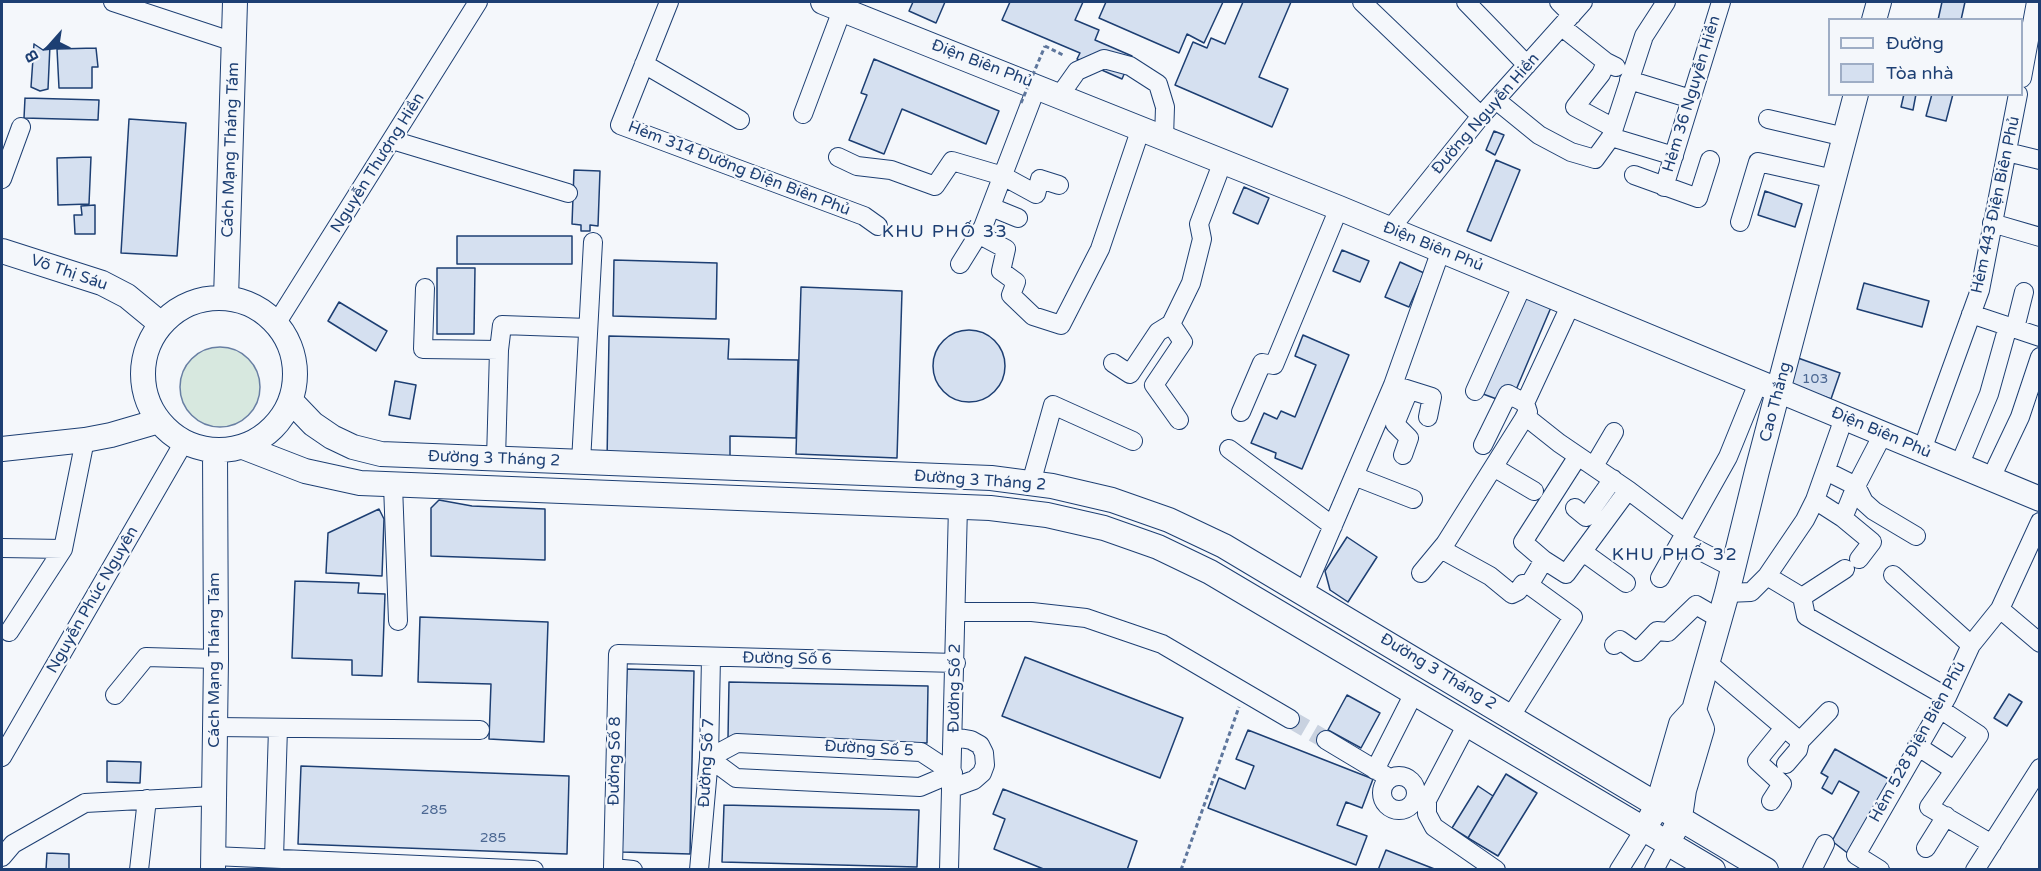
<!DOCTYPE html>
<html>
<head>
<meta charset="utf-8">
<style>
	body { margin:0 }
	#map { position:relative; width:2041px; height:871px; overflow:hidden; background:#f4f7fb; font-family:"Varela Round",sans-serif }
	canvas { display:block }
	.frame { position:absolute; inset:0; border:3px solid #1d3f73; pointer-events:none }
	.legend { position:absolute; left:1828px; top:18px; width:195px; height:78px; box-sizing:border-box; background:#f4f7fb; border:2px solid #9eadc5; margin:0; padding:8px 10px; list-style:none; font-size:18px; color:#1d3f73 }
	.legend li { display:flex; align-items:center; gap:12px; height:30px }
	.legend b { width:30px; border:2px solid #9eadc5 }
	.north { position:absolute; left:18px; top:18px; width:60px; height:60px; -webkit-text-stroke:4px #f4f7fb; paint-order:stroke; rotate:243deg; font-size:16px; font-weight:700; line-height:24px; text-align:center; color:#1d3f73 }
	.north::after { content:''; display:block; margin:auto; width:21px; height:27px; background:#1d3f73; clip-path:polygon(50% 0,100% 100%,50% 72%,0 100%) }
</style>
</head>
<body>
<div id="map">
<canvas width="2041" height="871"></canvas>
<div class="frame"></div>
<ul class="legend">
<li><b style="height:8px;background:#f4f7fb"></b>Đường</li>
<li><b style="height:16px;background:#d5e0f0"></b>Tòa nhà</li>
</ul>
<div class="north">B</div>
</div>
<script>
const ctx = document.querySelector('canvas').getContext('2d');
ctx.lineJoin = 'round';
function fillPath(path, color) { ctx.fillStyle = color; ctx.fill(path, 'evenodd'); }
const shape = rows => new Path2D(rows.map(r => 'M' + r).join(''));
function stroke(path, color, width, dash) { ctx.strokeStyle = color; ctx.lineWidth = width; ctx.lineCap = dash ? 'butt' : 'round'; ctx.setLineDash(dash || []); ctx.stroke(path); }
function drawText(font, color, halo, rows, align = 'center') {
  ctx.font = font + ' "Varela Round",sans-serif'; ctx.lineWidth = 4.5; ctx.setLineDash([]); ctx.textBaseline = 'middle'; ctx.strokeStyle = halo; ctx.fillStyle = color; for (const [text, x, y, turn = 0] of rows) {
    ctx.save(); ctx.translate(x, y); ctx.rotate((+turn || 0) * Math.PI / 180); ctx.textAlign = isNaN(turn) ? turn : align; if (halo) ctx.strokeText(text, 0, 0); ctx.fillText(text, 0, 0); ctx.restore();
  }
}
const green = shape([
	'180 387a40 40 0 1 1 80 0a40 40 0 1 1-80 0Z'
]);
const building = shape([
	[913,2,945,2,936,23,909,11,913,2],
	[1010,2,1083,2,1075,20,1099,30,1095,40,1132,56,1122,79,1077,59,1080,53,1002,20,1010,2],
	[1106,2,1223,2,1204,43,1187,34,1179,53,1099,18,1106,2],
	[1243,2,1291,2,1259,77,1288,89,1272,127,1175,85,1193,42,1207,48,1211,38,1225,44,1243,2],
	[1942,2,1965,2,1961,20,1938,20,1942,2],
	[34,44,43,50,50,45,48,89,40,91,31,87,34,44],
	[96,48,98,67,92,67,92,88,59,88,57,49,96,48],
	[874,59,999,111,986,144,902,109,884,154,849,140,867,95,861,93,874,59],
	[1904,94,1916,94,1913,110,1901,107,1904,94],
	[1932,94,1953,94,1946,121,1926,116,1932,94],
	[25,98,99,100,98,120,24,118,25,98],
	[129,119,186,123,177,256,121,253,129,119],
	[1494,131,1504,135,1495,155,1486,150,1494,131],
	[91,157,89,204,58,205,57,158,91,157],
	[1496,160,1520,170,1491,241,1467,231,1496,160],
	[574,170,600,171,598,226,590,225,590,231,581,231,581,225,572,224,574,170],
	[1244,187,1269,198,1258,224,1233,213,1244,187],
	[1765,191,1802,204,1795,227,1758,215,1765,191],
	[95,205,95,234,75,234,74,215,82,215,81,206,95,205],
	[457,236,572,236,572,264,457,264,457,236],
	[1342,250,1369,261,1360,282,1333,271,1342,250],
	[614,260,717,263,716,319,613,316,614,260],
	[1400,262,1424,273,1409,307,1385,297,1400,262],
	[437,268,475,268,474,334,437,334,437,268],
	[1864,283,1929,301,1922,327,1857,309,1864,283],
	[1523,284,1555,298,1510,404,1475,391,1523,284],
	[801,287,902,291,897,458,796,454,801,287],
	[339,302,387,331,376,351,328,321,339,302],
	'933 366a36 36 0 1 1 72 0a36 36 0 1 1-72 0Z',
	[1303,335,1349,355,1302,469,1275,458,1276,453,1251,443,1264,413,1277,419,1281,411,1295,417,1316,365,1295,356,1303,335],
	[609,336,729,339,728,359,798,360,796,438,730,436,730,465,607,462,609,336],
	[1798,358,1840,373,1831,399,1789,384,1798,358],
	[395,381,416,385,410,419,389,415,395,381],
	[439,500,472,506,545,509,545,560,431,556,431,508,439,500],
	[379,509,384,519,382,576,326,573,328,533,379,509],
	[1347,537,1377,557,1348,602,1330,590,1325,571,1347,537],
	[295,581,359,583,358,593,385,594,382,676,352,675,352,660,292,658,295,581],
	[420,617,548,622,544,742,489,739,491,684,418,682,420,617],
	[1025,657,1183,718,1160,778,1002,716,1025,657],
	[627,669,694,671,690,854,622,852,627,669],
	[729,682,928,686,927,743,728,738,729,682],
	[2009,694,2022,702,2007,726,1994,718,2009,694],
	[1347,695,1380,713,1361,748,1328,730,1347,695],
	[1248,730,1373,779,1362,808,1346,802,1337,825,1367,836,1356,865,1208,808,1219,778,1245,789,1254,766,1236,759,1248,730],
	[1835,749,1892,781,1850,855,1832,841,1859,792,1839,781,1832,794,1822,788,1828,777,1821,773,1835,749],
	[107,761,141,762,140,783,107,782,107,761],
	[301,766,569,776,567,854,298,844,301,766],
	[1506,774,1537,793,1498,856,1468,838,1506,774],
	[1478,786,1493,796,1468,838,1452,828,1478,786],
	[1003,789,1137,841,1127,870,1046,870,994,849,1005,819,993,814,1003,789],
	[724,805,919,810,917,867,722,862,724,805],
	[1386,850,1437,870,1378,870,1386,850],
	[47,853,69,854,69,870,46,870,47,853]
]);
const minorTunnel = shape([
	[1290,719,1326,740]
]);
const path = shape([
	[1045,46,1063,55],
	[1181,870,1239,707]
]);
const minor = shape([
	[113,2,234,42],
	[669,2,620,125,864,216,878,226],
	[1362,2,1481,116],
	[1466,2,1527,65],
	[1559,2,1572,15],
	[1562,27,1606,62,1616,67],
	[1606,62,1601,74,1575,107,1614,128],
	[644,64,740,120],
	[2022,78,2036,2],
	[1629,80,1691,99],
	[1060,95,1077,71,1104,59,1130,66,1158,84,1165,107,1164,138],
	[1496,100,1539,135,1571,152,1595,159,1611,137,1644,36,1666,2],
	[803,114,845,2],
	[1768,119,1845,137],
	[1611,137,1674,156],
	[392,140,568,193],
	[2007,152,2040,160],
	[838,157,857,166,891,170,935,186,952,161,1003,176,1036,194,1040,179,1059,185],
	[1634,175,1698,198,1710,160],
	[2,179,21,127],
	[1664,187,1721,2],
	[991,207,1018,218],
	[1740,222,1758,162,1834,179],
	[1992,223,2040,237],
	[1390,229,1481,116,1583,2],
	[978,234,1006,249,1001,271,1016,282,1011,295,1033,316,1061,325,1100,249,1141,128],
	[960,264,983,227,1037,86],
	[425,288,423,349,499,350],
	[1971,314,2040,337],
	[276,324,478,2],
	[1171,324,1183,342,1154,385,1179,420],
	[2015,328,2024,292],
	[1113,363,1130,374,1158,332,1171,324,1191,283,1202,239,1199,224,1223,161],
	[1397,386,1432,397,1428,417],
	[1475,391,1523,284],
	[1241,412,1262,363,1274,365,1339,208],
	[1525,416,1559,443,1628,490,1685,533],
	[1483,445,1508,394,1525,403],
	[1229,449,1333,526],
	[1922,450,1980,290,2018,94],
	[1403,455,1409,438,1395,424,1409,390],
	[496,459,499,350,502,325,588,328],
	[581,462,593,242],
	[1594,466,1614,432],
	[1959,466,1989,394,2008,326],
	[1495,468,1534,491],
	[1826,471,1856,486,1864,502,1874,511,1916,536],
	[1354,476,1413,499],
	[1991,478,2020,417,2040,357],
	[1031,483,1053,405,1133,441],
	[393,485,398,621],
	[1815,500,1843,518,1872,542,1859,559],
	[1575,508,1586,517,1613,479],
	[1843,518,1856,486,1883,434],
	[1681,541,1733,568],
	[2,548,63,549],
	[1441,549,1490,576,1512,594,1518,591,1523,584,1529,585],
	[1583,552,1626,583],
	[1544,560,1523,542,1578,456],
	[1421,573,1445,544,1528,412,1525,403,1571,304],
	[1893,575,1971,645],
	[1767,576,1802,597,1806,616,1947,697],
	[1660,578,1728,457,1758,383],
	[1529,585,1544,560,1566,574,1628,490],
	[1304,593,1393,385,1441,250],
	[1727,593,1751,592,1767,576,1805,520,1815,500,1844,418],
	[1802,597,1845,569],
	[2000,609,2040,643],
	[956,612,1032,612,1086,618,1162,644,1290,719],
	[9,632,63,549,85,440],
	[1614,645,1620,640,1637,652,1657,631,1668,632,1696,605,1720,619],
	[1707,662,1800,741],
	[115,695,146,657,216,659],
	[1940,709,1979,735,1929,807,1992,844],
	[1511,716,1573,617,1529,585],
	[1467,724,1427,800,1427,814,1434,827,1496,870],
	[216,727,480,730],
	[1326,740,1386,776],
	[737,743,921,752,953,773,920,787,736,778,709,758,737,743],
	[1917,746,1954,770],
	[2,757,184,442],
	[1786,764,1798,750,1800,741,1829,711],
	[1375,770,1414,693],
	'1382 793a17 17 0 1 1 34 0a17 17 0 1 1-34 0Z',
	[952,788,974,780,982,773,985,765,984,753,980,745,971,740,954,737],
	[1771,801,1782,784,1757,761,1784,728],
	[1926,848,1946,816],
	[213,856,534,870],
	[2,857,13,844,85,803,214,796],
	[274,858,278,728],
	[139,870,147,799],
	[633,870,613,868,618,654,956,663],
	[699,870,709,758,711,657],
	[949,870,958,506],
	[1619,870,1644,830],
	[1654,870,1668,844],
	[1812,870,1825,844],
	[1880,870,1856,855,1947,697,1971,645,2000,609,2040,522],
	[1975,870,2040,768]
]);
const major = shape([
	[823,2,1339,208,2040,499],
	[1874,20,1879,2],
	[2,251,102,283,127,296,161,324],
	'143 374a76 76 0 1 1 152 0a76 76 0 1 1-152 0Z',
	[226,298,235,2],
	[291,401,313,424,332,437,353,447,381,454,991,478,1052,486,1112,500,1169,520,1224,546,1766,870],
	[243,447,305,471,360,483,990,508,1047,515,1104,528,1158,547,1210,572,1713,870],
	[2,449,85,440,111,435,159,421],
	[1651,817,1658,804,1681,724,1694,710,1727,593,1757,471,1856,94],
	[1674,831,1680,817,1684,790,1702,729,1694,710],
	[213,870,216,659,215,451]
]);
const pathBridge = shape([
	[1021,103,1045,46]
]);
const numberNames = [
	["103",1815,379],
	["285",434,810],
	["285",493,838]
];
const streetNames = [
	["Điện Biên Phủ",982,64,21],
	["Hẻm 36 Nguyễn Hiền",1692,94,-73],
	["Đường Nguyễn Hiền",1486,114,-49],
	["Cách Mạng Tháng Tám",231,150,-88],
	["Nguyễn Thượng Hiền",378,163,-58],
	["Hẻm 314 Đường Điện Biên Phủ",739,169,21],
	["Hẻm 443 Ðiện Biên Phủ",1996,205,-78],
	["Điện Biên Phủ",1433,247,22],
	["Võ Thị Sáu",69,273,19],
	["Cao Thắng",1776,402,-75],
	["Điện Biên Phủ",1881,433,23],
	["Đường 3 Tháng 2",494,459,2],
	["Đường 3 Tháng 2",980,481,4],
	["Nguyễn Phúc Nguyên",93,600,-60],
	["Đường Số 6",787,659,1],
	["Cách Mạng Tháng Tám",215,660,-90],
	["Đường 3 Tháng 2",1438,672,31],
	["Đường Số 2",955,688,-89],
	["Hẻm 528 Điện Biên Phủ",1918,742,-61],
	["Đường Số 5",869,749,3],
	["Đường Số 8",615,761,-89],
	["Đường Số 7",707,763,-87]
];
const neighbourhoodNames = [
	["KHU PHỐ 33",945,232],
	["KHU PHỐ 32",1675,555]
];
fillPath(green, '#d7e8df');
stroke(green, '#687fa3', 1.5);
fillPath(building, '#d5e0f0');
stroke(building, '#1d3f73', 1.5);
stroke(minorTunnel, '#c9d2e0', 18, [18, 9]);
stroke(minor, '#1d3f73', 20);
stroke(major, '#1d3f73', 26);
stroke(path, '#5e769c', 3, [4.5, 3]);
stroke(minor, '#f4f7fb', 18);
stroke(major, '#f4f7fb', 24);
stroke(pathBridge, '#5e769c', 3, [4.5, 3]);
drawText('14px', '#4b6792', null, numberNames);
drawText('16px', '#1d3f73', '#f4f7fb', streetNames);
ctx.letterSpacing = '1.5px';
drawText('18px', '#1d3f73', '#f4f7fb', neighbourhoodNames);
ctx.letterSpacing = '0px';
</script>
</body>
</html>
